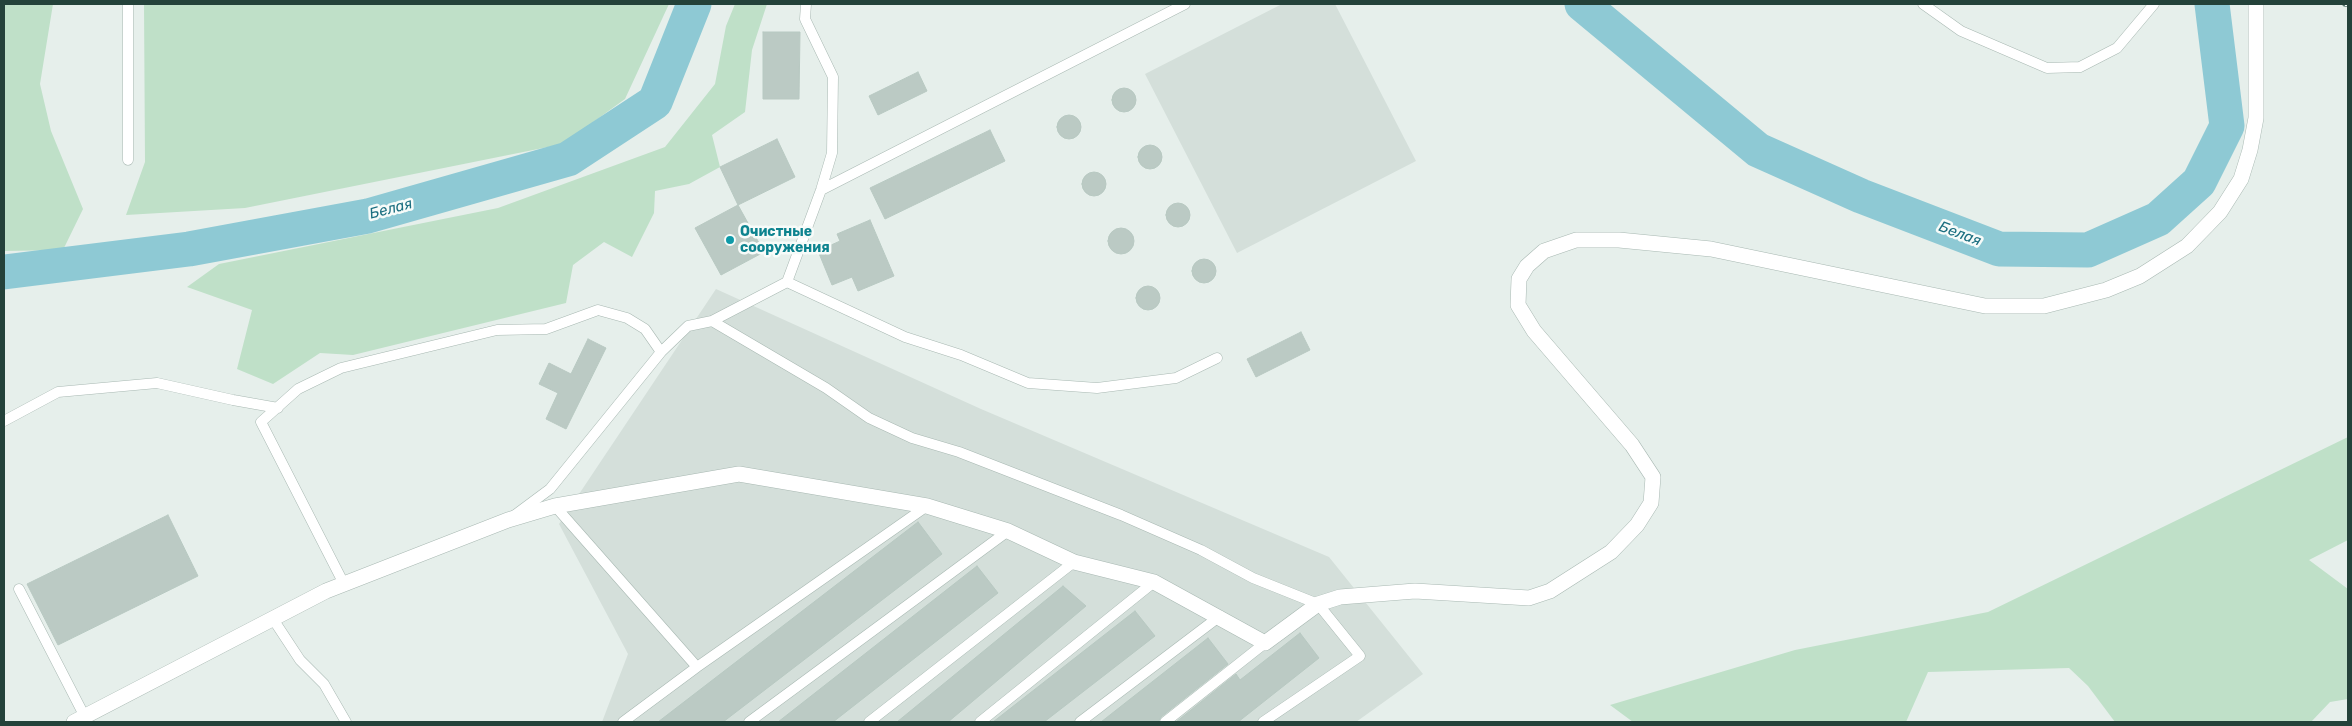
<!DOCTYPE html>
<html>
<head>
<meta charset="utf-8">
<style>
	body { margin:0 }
	#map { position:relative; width:2352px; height:726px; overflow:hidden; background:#e6efeb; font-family:Rubik,sans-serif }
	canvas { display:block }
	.frame { position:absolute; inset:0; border:5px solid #24423a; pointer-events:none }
</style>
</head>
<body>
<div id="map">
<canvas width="2352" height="726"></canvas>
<div class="frame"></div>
</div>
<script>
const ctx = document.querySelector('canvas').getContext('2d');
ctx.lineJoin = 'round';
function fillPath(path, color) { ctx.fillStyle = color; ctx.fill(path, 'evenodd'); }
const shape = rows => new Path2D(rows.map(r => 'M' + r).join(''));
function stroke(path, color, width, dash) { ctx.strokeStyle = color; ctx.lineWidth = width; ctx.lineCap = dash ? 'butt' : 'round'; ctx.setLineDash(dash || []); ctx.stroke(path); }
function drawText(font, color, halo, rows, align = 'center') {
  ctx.font = font + ' Rubik,sans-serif'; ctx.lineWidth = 5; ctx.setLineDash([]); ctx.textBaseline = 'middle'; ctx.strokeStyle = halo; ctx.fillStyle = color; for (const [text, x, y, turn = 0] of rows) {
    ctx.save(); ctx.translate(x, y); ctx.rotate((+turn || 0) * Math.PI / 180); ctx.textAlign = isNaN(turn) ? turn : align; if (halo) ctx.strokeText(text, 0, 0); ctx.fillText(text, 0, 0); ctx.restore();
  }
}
const built = shape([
	[1282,4,1335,4,1416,161,1237,253,1145,74],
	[716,289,981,409,1329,557,1423,674,1356,722,602,722,628,654,559,524]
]);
const green = shape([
	[4,4,53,4,40,84,51,131,83,209,63,250,4,251],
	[144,4,669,4,625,99,563,144,245,208,126,215,145,162],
	[735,4,767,4,752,50,745,112,712,135,720,167,689,184,655,191,654,213,632,257,604,242,573,265,566,303,353,355,320,353,273,384,237,369,252,310,187,287,219,264,498,208,665,147,715,84,726,26],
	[2348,437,2348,540,2309,560,2348,589,2348,699,2330,702,2311,722,2115,722,2088,686,2069,668,1928,672,1906,722,1633,722,1610,705,1795,650,1988,612]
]);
const river = shape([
	[1582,4,1758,150,1861,196,1999,249,2088,250,2158,219,2199,182,2227,126,2212,4],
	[4,272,189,249,368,216,568,159,655,102,694,4]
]);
const building = shape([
	[763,32,800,32,799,99,763,99,763,32],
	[918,72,927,91,878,115,869,96,918,72],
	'1112 100a12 12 0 1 1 24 0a12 12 0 1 1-24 0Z',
	'1057 127a12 12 0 1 1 24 0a12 12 0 1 1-24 0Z',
	[990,130,1005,161,885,219,870,188,990,130],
	[777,139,795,177,738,205,720,167,777,139],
	'1138 157a12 12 0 1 1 24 0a12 12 0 1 1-24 0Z',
	'1082 184a12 12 0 1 1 24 0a12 12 0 1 1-24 0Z',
	'1166 215a12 12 0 1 1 24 0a12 12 0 1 1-24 0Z',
	[738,205,764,252,721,275,695,228,738,205],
	[870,220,894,276,858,291,852,277,832,285,818,251,840,241,837,234,870,220],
	'1108 241a13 13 0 1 1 26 0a13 13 0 1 1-26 0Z',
	'1192 271a12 12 0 1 1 24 0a12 12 0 1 1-24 0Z',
	'1136 298a12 12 0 1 1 24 0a12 12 0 1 1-24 0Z',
	[1301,332,1310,350,1256,377,1247,359,1301,332],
	[588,339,606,348,566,429,546,419,558,393,539,384,549,363,571,374,588,339],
	[168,515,198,576,58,645,27,584,168,515],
	[918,522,942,554,723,722,658,722,918,522],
	[977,566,998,593,833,722,778,722,977,566],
	[1063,586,1086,606,948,722,897,722,1063,586],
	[1135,611,1155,636,1044,722,993,722,1135,611],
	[1300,633,1319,658,1238,722,1176,722,1236,674,1240,680,1300,633],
	[1208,638,1228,664,1161,717,1158,722,1101,722,1208,638]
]);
const service = shape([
	[128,4,128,160],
	[1923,4,1961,31,2047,68,2080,67,2117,48,2154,4],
	[821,190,1185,4],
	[787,282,905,337,961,355,1028,383,1097,388,1176,378,1217,358],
	[712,321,826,388,869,418,912,438,959,452,1121,515,1201,550,1253,578,1318,604,1360,656,1263,722],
	[4,421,58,392,157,383,233,400,278,408],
	[555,506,697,667,927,506],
	[515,515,550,489,661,352,688,326,712,321,787,282,821,190,832,153,833,77,805,19,806,4],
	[344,584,261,422,298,389,341,368,497,330,546,329,598,310,627,318,645,329,661,352],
	[19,589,85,717],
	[273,619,300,660,324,684,346,722],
	[623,722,697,667],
	[749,722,1008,531],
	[869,722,1074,562],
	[980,722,1154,582],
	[1080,722,1220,616],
	[1165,722,1265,643]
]);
const minor = shape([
	[74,722,326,591,508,520,555,506,739,474,927,506,1008,531,1074,562,1154,582,1265,643,1318,604,1340,597,1415,591,1529,598,1550,591,1611,552,1637,525,1651,503,1653,477,1632,445,1534,331,1518,305,1519,279,1527,266,1544,251,1576,240,1619,240,1711,249,1985,306,2044,306,2106,290,2140,276,2187,246,2220,212,2241,179,2250,150,2256,118,2256,4]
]);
const rail = shape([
	[2345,4,2348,4]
]);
const markers = [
	[730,240,5,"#0f9aa8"]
];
const cultureNames = [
	["Очистные",740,232],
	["сооружения",740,248]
];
const waterNames = [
	["Белая",391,209,-15],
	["Белая",1960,234,21]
];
fillPath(built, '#d4dfda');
fillPath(green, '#bfe0c8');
stroke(river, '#8ec9d4', 35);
fillPath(building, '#bbcac4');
stroke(building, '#b8c9c2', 1);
stroke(service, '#a8b8b2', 11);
stroke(minor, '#a8b8b2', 16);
stroke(service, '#fff', 10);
stroke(minor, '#fff', 15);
stroke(rail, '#5f7d75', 5.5);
stroke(rail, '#f7fbf9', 4, [11]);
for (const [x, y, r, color] of markers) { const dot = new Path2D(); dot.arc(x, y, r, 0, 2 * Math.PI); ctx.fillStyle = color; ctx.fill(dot); stroke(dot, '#f7fbf9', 2); }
drawText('bold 14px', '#0d838f', '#f7fbf9', cultureNames, 'left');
drawText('italic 15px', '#1c6f80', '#f7fbf9', waterNames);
</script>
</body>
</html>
